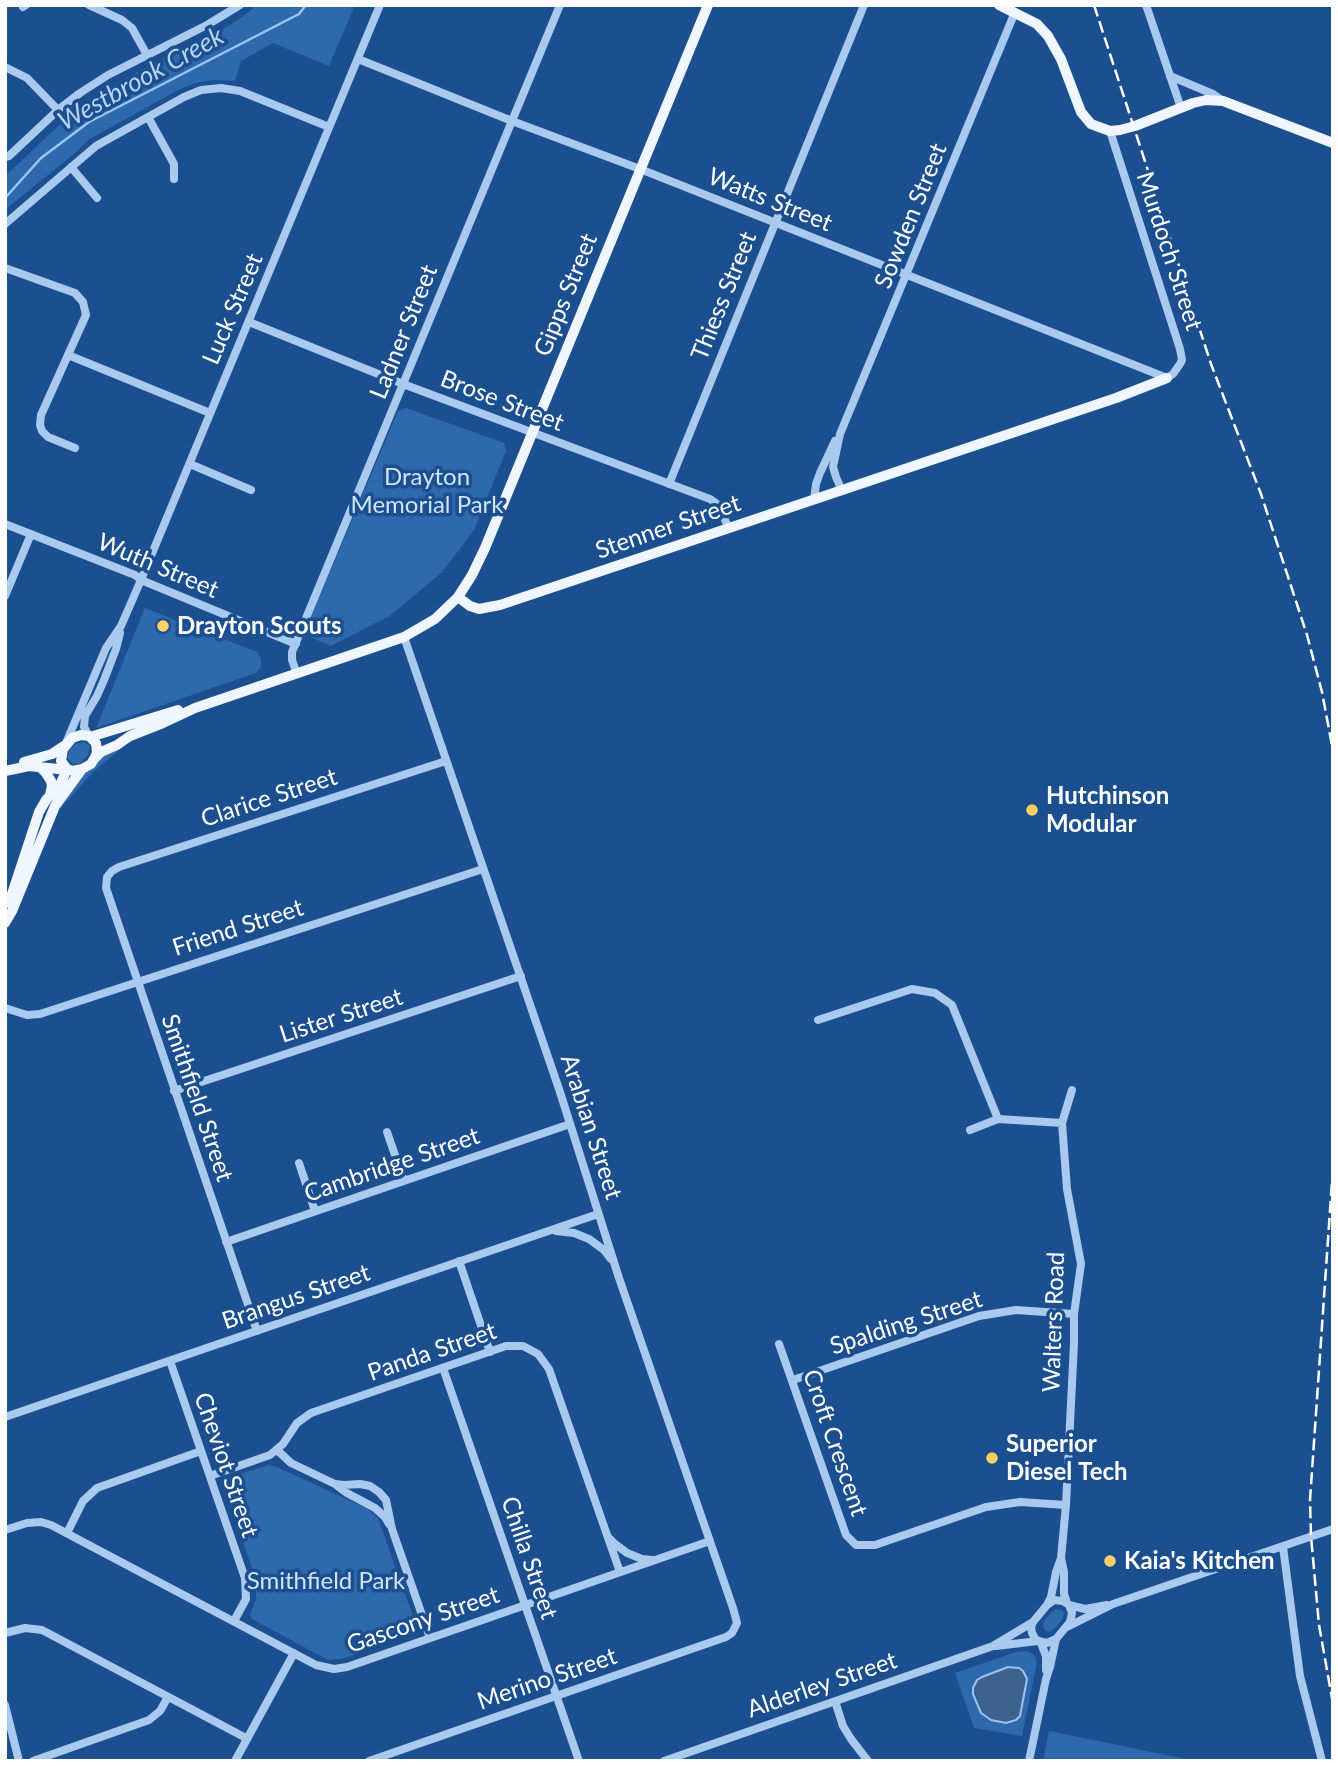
<!DOCTYPE html>
<html>
<head>
<meta charset="utf-8">
<style>
	body { margin:0 }
	#map { position:relative; width:1338px; height:1766px; overflow:hidden; background:#1b4f8f; font-family:Lato,sans-serif }
	canvas { display:block }
	.frame { position:absolute; inset:0; border:7px solid #fff; pointer-events:none }
</style>
</head>
<body>
<div id="map">
<canvas width="1338" height="1766"></canvas>
<div class="frame"></div>
</div>
<script>
const ctx = document.querySelector('canvas').getContext('2d');
ctx.lineJoin = 'round';
function fillPath(path, color) { ctx.fillStyle = color; ctx.fill(path, 'evenodd'); }
const shape = rows => new Path2D(rows.map(r => 'M' + r).join(''));
function stroke(path, color, width, dash) { ctx.strokeStyle = color; ctx.lineWidth = width; ctx.lineCap = dash ? 'butt' : 'round'; ctx.setLineDash(dash || []); ctx.stroke(path); }
function drawText(font, color, halo, rows, align = 'center') {
  ctx.font = font + ' Lato,sans-serif'; ctx.lineWidth = 7; ctx.setLineDash([]); ctx.textBaseline = 'middle'; ctx.strokeStyle = halo; ctx.fillStyle = color; for (const [text, x, y, turn = 0] of rows) {
    ctx.save(); ctx.translate(x, y); ctx.rotate((+turn || 0) * Math.PI / 180); ctx.textAlign = isNaN(turn) ? turn : align; if (halo) ctx.strokeText(text, 0, 0); ctx.fillText(text, 0, 0); ctx.restore();
  }
}
const green = shape([
	[256,5,355,5,329,66,273,43,241,61,235,81,214,80,195,83,178,90,88,140,75,153,5,210,5,176,84,102,122,80,230,25,249,12],
	[406,408,504,443,506,451,474,530,442,572,391,615,331,646,310,637,306,629,398,411],
	[145,608,257,652,261,659,261,667,256,673,96,728],
	[84,742,90,746,88,755,80,763,74,764,70,762,67,757,70,749,75,744],
	[126,744,93,772,60,809,58,807,78,779,99,758],
	[268,1465,277,1467,366,1508,378,1518,416,1625,414,1632,342,1659,328,1660,252,1619,250,1615,256,1599,256,1587,254,1574,223,1484,228,1478],
	[1056,1609,1063,1611,1064,1614,1062,1620,1054,1629,1050,1632,1046,1631,1043,1627,1044,1621,1048,1616],
	[1027,1651,1033,1654,1037,1662,1022,1736,974,1728,955,1673,1016,1652],
	[1049,1731,1186,1759,1186,1761,1043,1761]
]);
const water = shape([
	[1008,1667,1019,1668,1023,1671,1027,1679,1020,1716,1016,1720,1006,1723,991,1720,981,1713,973,1694,973,1688,977,1680,982,1677,1008,1667]
]);
const stream = shape([
	[5,198,41,158,89,122,299,14,306,5]
]);
const minor = shape([
	[89,5,122,20,132,28,147,55],
	[1146,5,1181,108],
	[23,7,26,5],
	[358,59,512,121,640,169,1167,378,1173,374,1180,364,1182,360,1180,349,1110,131],
	[5,67,27,78,58,110],
	[1170,76,1213,94,1223,101],
	[148,117,174,164,174,179],
	[5,157,9,156,58,110,80,93,108,75,207,25,240,5],
	[71,167,97,198],
	[5,224,96,146,184,97,201,90,221,88,240,91,329,127],
	[5,268,75,293,83,302,86,315,68,355,210,413],
	[249,322,403,384,710,499,717,504,729,528],
	[68,355,41,415,40,425,42,431,48,437,75,448],
	[190,464,251,490],
	[669,484,864,5],
	[842,491,836,477,833,467,840,434,1015,12],
	[814,500,816,484,820,473,835,441],
	[5,524,135,575,141,580,296,644],
	[5,596,31,534],
	[297,674,292,660,292,652,560,5],
	[89,736,84,727,85,716,97,696,104,680,116,649,120,633],
	[66,743,106,648,121,626,141,580,380,5],
	[5,1008,27,1015,40,1014,483,869],
	[818,1020,912,989,935,993,952,1005,998,1119],
	[174,1091,521,976],
	[970,1130,998,1119,1062,1123],
	[387,1132,404,1181],
	[299,1163,315,1211],
	[556,1231,574,1233,589,1239,604,1250,611,1259],
	[226,1242,570,1124],
	[459,1261,490,1352],
	[257,1331,106,888,107,877,112,871,119,867,446,761],
	[779,1344,846,1535,856,1545,875,1545,986,1507,1020,1502,1066,1505],
	[170,1361,245,1578,246,1599,234,1621],
	[443,1368,579,1761],
	[793,1380,979,1316,1016,1310,1074,1314],
	[5,1417,598,1214],
	[277,1450,291,1463,335,1484,347,1493,375,1508,385,1517,389,1524],
	[210,1476,270,1455,283,1444,297,1423,311,1413,506,1346,523,1346,538,1354,549,1369,620,1572],
	[335,1484,344,1485,360,1484,370,1486,379,1492,386,1500,392,1529,430,1638],
	[5,1530,27,1523,41,1522,51,1525,316,1665,334,1669,347,1667,710,1541],
	[67,1533,83,1501,97,1488,201,1451],
	[609,1538,615,1544,627,1553,642,1559,652,1560],
	[1283,1547,1300,1676,1322,1761],
	[1061,1558,1064,1572,1064,1594,1067,1603],
	[1047,1605,1054,1600,1063,1601,1069,1605,1072,1613,1070,1622,1056,1639,1047,1643,1036,1640,1032,1633,1031,1627,1033,1622,1047,1605,1051,1597,1056,1572,1061,1558,1066,1505,1074,1343,1074,1314,1081,1264,1067,1189,1062,1123,1072,1090],
	[1069,1605,1085,1609,1107,1605],
	[1067,1627,1113,1604,1333,1529],
	[5,1633,25,1628,42,1630,246,1738],
	[1041,1643,1046,1656,1046,1670],
	[996,1646,1038,1641],
	[835,1701,843,1726,851,1739,868,1761],
	[5,1705,19,1761],
	[33,1761,149,1720,160,1711,168,1697],
	[235,1761,294,1653],
	[369,1761,726,1637,732,1633,737,1623,733,1608,619,1278,559,1089,404,637],
	[664,1761,993,1646,1033,1622],
	[1029,1761,1046,1679,1050,1667,1056,1639]
]);
const major = shape([
	[999,5,1037,24,1048,36,1061,59,1081,112,1091,124,1099,127,1110,131,1120,130,1135,126,1193,103,1206,100,1223,101,1333,143],
	[458,597,470,606,479,609,500,605,1116,398,1167,378],
	[81,735,89,736,96,743,97,753,94,759,91,764,82,769,73,771,67,769,61,761,63,749,72,738,81,735],
	[90,737,178,710],
	[94,759,101,752,117,745,130,736,163,723,195,708,404,637,435,619,458,597,472,575,485,548,708,5],
	[24,762,52,754,64,746],
	[39,766,46,773,51,781,52,786,50,795],
	[5,771,29,766,58,769,65,767],
	[9,903,39,812,46,800,60,785,67,769],
	[5,923,12,911,55,806,82,769]
]);
const rail = shape([
	[1094,5,1211,364,1261,494,1307,635,1322,692,1333,751],
	[1333,1167,1310,1500,1311,1536,1319,1625,1333,1704]
]);
const markers = [
	[163,626,7,"#ffd166"],
	[1032,810,7,"#ffd166"],
	[992,1458,7,"#ffd166"],
	[1110,1561,7,"#ffd166"]
];
const streetNames = [
	["Watts Street",770,200,22],
	["Sowden Street",911,216,-68],
	["Murdoch Street",1169,251,72],
	["Gipps Street",566,295,-68],
	["Thiess Street",724,296,-68],
	["Luck Street",233,309,-67],
	["Ladner Street",404,332,-68],
	["Brose Street",502,401,21],
	["Stenner Street",668,527,-19],
	["Wuth Street",158,566,23],
	["Clarice Street",269,798,-18],
	["Friend Street",238,928,-18],
	["Lister Street",341,1016,-18],
	["Smithfield Street",197,1098,71],
	["Arabian Street",591,1127,72],
	["Cambridge Street",392,1165,-19],
	["Brangus Street",296,1297,-19],
	["Walters Road",1054,1322,-88],
	["Spalding Street",906,1323,-18],
	["Panda Street",432,1352,-19],
	["Croft Crescent",835,1443,71],
	["Cheviot Street",226,1465,71],
	["Chilla Street",529,1558,71],
	["Gascony Street",423,1620,-19],
	["Merino Street",547,1679,-19],
	["Alderley Street",822,1685,-19]
];
const parkNames = [
	["Drayton",427,477],
	["Memorial Park",427,505],
	["Smithfield Park",326,1581]
];
const poiNames = [
	["Drayton Scouts",177,626],
	["Hutchinson",1046,796],
	["Modular",1046,824],
	["Superior",1006,1444],
	["Diesel Tech",1006,1472],
	["Kaia's Kitchen",1124,1561]
];
const waterNames = [
	["Westbrook Creek",141,79,-29]
];
fillPath(green, '#2e69ad');
fillPath(water, '#3c6290');
stroke(water, '#9cc4f0', 2);
stroke(stream, '#9cc4f0', 2.5);
stroke(minor, '#a9c9ee', 8);
stroke(major, '#f0f6ff', 10);
stroke(rail, '#fff', 2.5, [12, 5]);
for (const [x, y, r, color] of markers) { const dot = new Path2D(); dot.arc(x, y, r, 0, 2 * Math.PI); ctx.fillStyle = color; ctx.fill(dot); stroke(dot, '#1b4f8f', 2.5); }
drawText('24px', '#fff', '#1b4f8f', streetNames);
drawText('24px', '#cfe3fa', '#1b4f8f', parkNames);
drawText('bold 24px', '#fff', '#1b4f8f', poiNames, 'left');
drawText('italic 26px', '#b5d3f5', '#1b4f8f', waterNames);
</script>
</body>
</html>
